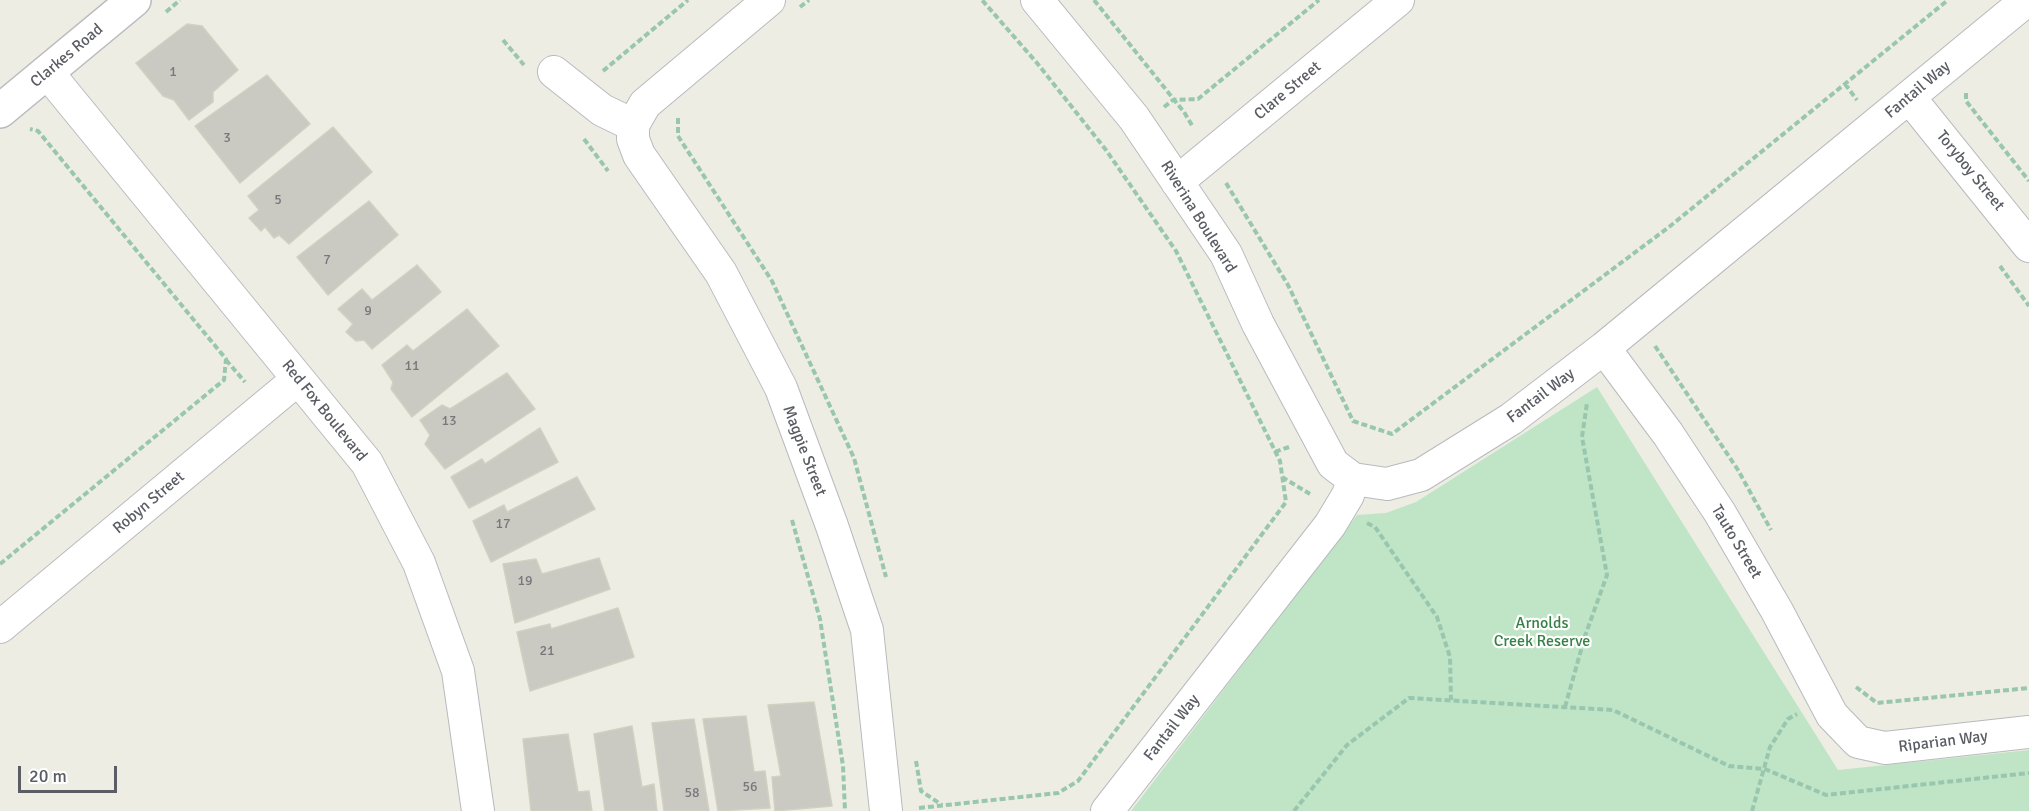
<!DOCTYPE html>
<html>
<head>
<meta charset="utf-8">
<style>
	body { margin:0 }
	#map { position:relative; width:2029px; height:811px; overflow:hidden; background:#eeede3; font-family:Signika,sans-serif }
	canvas { display:block }
	.scale { position:absolute; left:18px; top:766px; width:99px; height:27px; box-sizing:border-box; border:3px solid #5b5d64; border-top:0; padding-left:8px; font-size:18px; line-height:21px; white-space:nowrap; color:#5b5d64; -webkit-text-stroke:4px #fff; paint-order:stroke }
</style>
</head>
<body>
<div id="map">
<canvas width="2029" height="811"></canvas>
<div class="scale">20 m</div>
</div>
<script>
const ctx = document.querySelector('canvas').getContext('2d');
ctx.lineJoin = 'round';
function fillPath(path, color) { ctx.fillStyle = color; ctx.fill(path, 'evenodd'); }
const shape = rows => new Path2D(rows.map(r => 'M' + r).join(''));
function stroke(path, color, width, dash) { ctx.strokeStyle = color; ctx.lineWidth = width; ctx.lineCap = dash ? 'butt' : 'round'; ctx.setLineDash(dash || []); ctx.stroke(path); }
function drawText(font, color, halo, rows, align = 'center') {
  ctx.font = font + ' Signika,sans-serif'; ctx.lineWidth = 4.5; ctx.setLineDash([]); ctx.textBaseline = 'middle'; ctx.strokeStyle = halo; ctx.fillStyle = color; for (const [text, x, y, turn = 0] of rows) {
    ctx.save(); ctx.translate(x, y); ctx.rotate((+turn || 0) * Math.PI / 180); ctx.textAlign = isNaN(turn) ? turn : align; if (halo) ctx.strokeText(text, 0, 0); ctx.fillText(text, 0, 0); ctx.restore();
  }
}
const green = shape([
	[1597,387,1838,770,2029,750,2029,811,1131,811,1357,515,1386,513,1416,502]
]);
const building = shape([
	[187,24,202,26,238,70,213,92,213,102,189,120,174,100,163,96,136,63,187,24],
	[267,75,310,124,240,183,195,126,267,75],
	[333,127,372,172,289,244,279,235,274,238,265,227,261,231,249,218,259,210,248,196,333,127],
	[369,201,398,235,328,295,297,257,369,201],
	[417,265,441,292,372,349,364,340,356,341,346,332,353,324,338,309,362,289,372,300,417,265],
	[467,309,499,346,412,417,391,389,393,382,382,365,407,345,413,351,467,309],
	[507,373,535,409,445,469,425,444,430,435,420,420,442,405,450,409,507,373],
	[540,428,558,462,469,508,451,477,482,459,485,464,540,428],
	[577,477,595,509,491,562,473,521,504,505,507,512,577,477],
	[599,558,610,589,515,623,503,564,536,559,542,574,599,558],
	[618,608,634,657,530,691,517,632,550,624,551,629,618,608],
	[814,702,832,806,775,811,772,777,781,776,768,705,814,702],
	[746,716,754,772,765,771,770,808,718,811,703,719,746,716],
	[694,719,709,811,664,811,652,723,694,719],
	[632,726,642,787,654,784,657,811,605,811,594,734,632,726],
	[568,734,578,792,589,791,592,811,531,811,523,739,568,734]
]);
const path = shape([
	[1094,0,1184,112,1193,127],
	[800,7,809,0],
	[166,12,180,0],
	[503,40,524,65],
	[603,71,688,0],
	[1845,84,1857,100],
	[1966,93,1966,101,2029,181],
	[1164,107,1173,100,1198,99,1319,0],
	[678,118,678,136,772,281,854,458,886,577],
	[584,139,608,171],
	[1226,183,1288,285,1353,421,1392,434,1669,227,1948,0],
	[2000,266,2029,306],
	[1655,346,1738,470,1771,530],
	[226,360,245,382],
	[1275,452,1289,447],
	[1282,477,1310,494],
	[792,520,820,619,843,766,845,811],
	[1367,523,1375,527,1437,617,1450,657,1451,700],
	[0,564,224,380,226,359,38,131,30,129],
	[1856,687,1877,703,2029,688],
	[1565,707,1585,636,1607,575,1582,437,1587,403],
	[916,761,921,791,942,805],
	[919,808,1058,793,1078,781,1286,502,1280,461,1176,251,1106,150,1037,63,982,0],
	[1294,811,1347,745,1409,698,1613,710,1729,766,1765,769,1826,795,2029,773],
	[1752,811,1770,747,1788,719,1797,714]
]);
const minor = shape([
	[769,0,645,104,633,125,633,139,639,155,721,273,781,388,832,526,867,630,886,811],
	[1037,0,1134,118,1226,254,1258,324,1333,464,1353,479],
	[47,72,367,463,419,563,458,671,478,811],
	[554,72,602,110,633,125],
	[1909,97,2029,246],
	[1177,182,1398,0],
	[1604,348,1668,434,1720,513,1777,611,1832,715,1858,742,1885,748,2029,732],
	[0,627,298,379],
	[1107,811,1330,525,1348,495,1353,479,1387,484,1421,475,1511,419,1604,348,2027,0]
]);
const tertiary = shape([
	[0,111,134,0]
]);
const numberNames = [
	["1",173,72],
	["3",227,138],
	["5",278,200],
	["7",327,260],
	["9",368,311],
	["11",412,366],
	["13",449,421],
	["17",503,524],
	["19",525,581],
	["21",547,651],
	["56",750,787],
	["58",692,793]
];
const streetNames = [
	["Clarkes Road",67,56,-40],
	["Fantail Way",1918,90,-40],
	["Clare Street",1288,91,-40],
	["Toryboy Street",1970,171,51],
	["Riverina Boulevard",1198,217,58],
	["Fantail Way",1541,396,-37],
	["Red Fox Boulevard",324,411,51],
	["Magpie Street",804,451,69],
	["Robyn Street",149,503,-40],
	["Tauto Street",1736,542,59],
	["Fantail Way",1172,728,-52],
	["Riparian Way",1943,742,-7]
];
const parkNames = [
	["Arnolds",1542,624],
	["Creek Reserve",1542,642]
];
fillPath(green, '#c0e5c6');
fillPath(building, '#cacac2');
stroke(building, '#d2d0c1', 1.5);
stroke(minor, '#b8babf', 34);
stroke(tertiary, '#b8babf', 36);
stroke(path, '#99c6ae', 4, [6, 3]);
stroke(minor, '#fff', 32);
stroke(tertiary, '#fff', 33);
drawText('14px', '#77787c', null, numberNames);
drawText('16px', '#5b5d64', '#fff', streetNames);
drawText('16px', '#358146', '#fff', parkNames);
</script>
</body>
</html>
